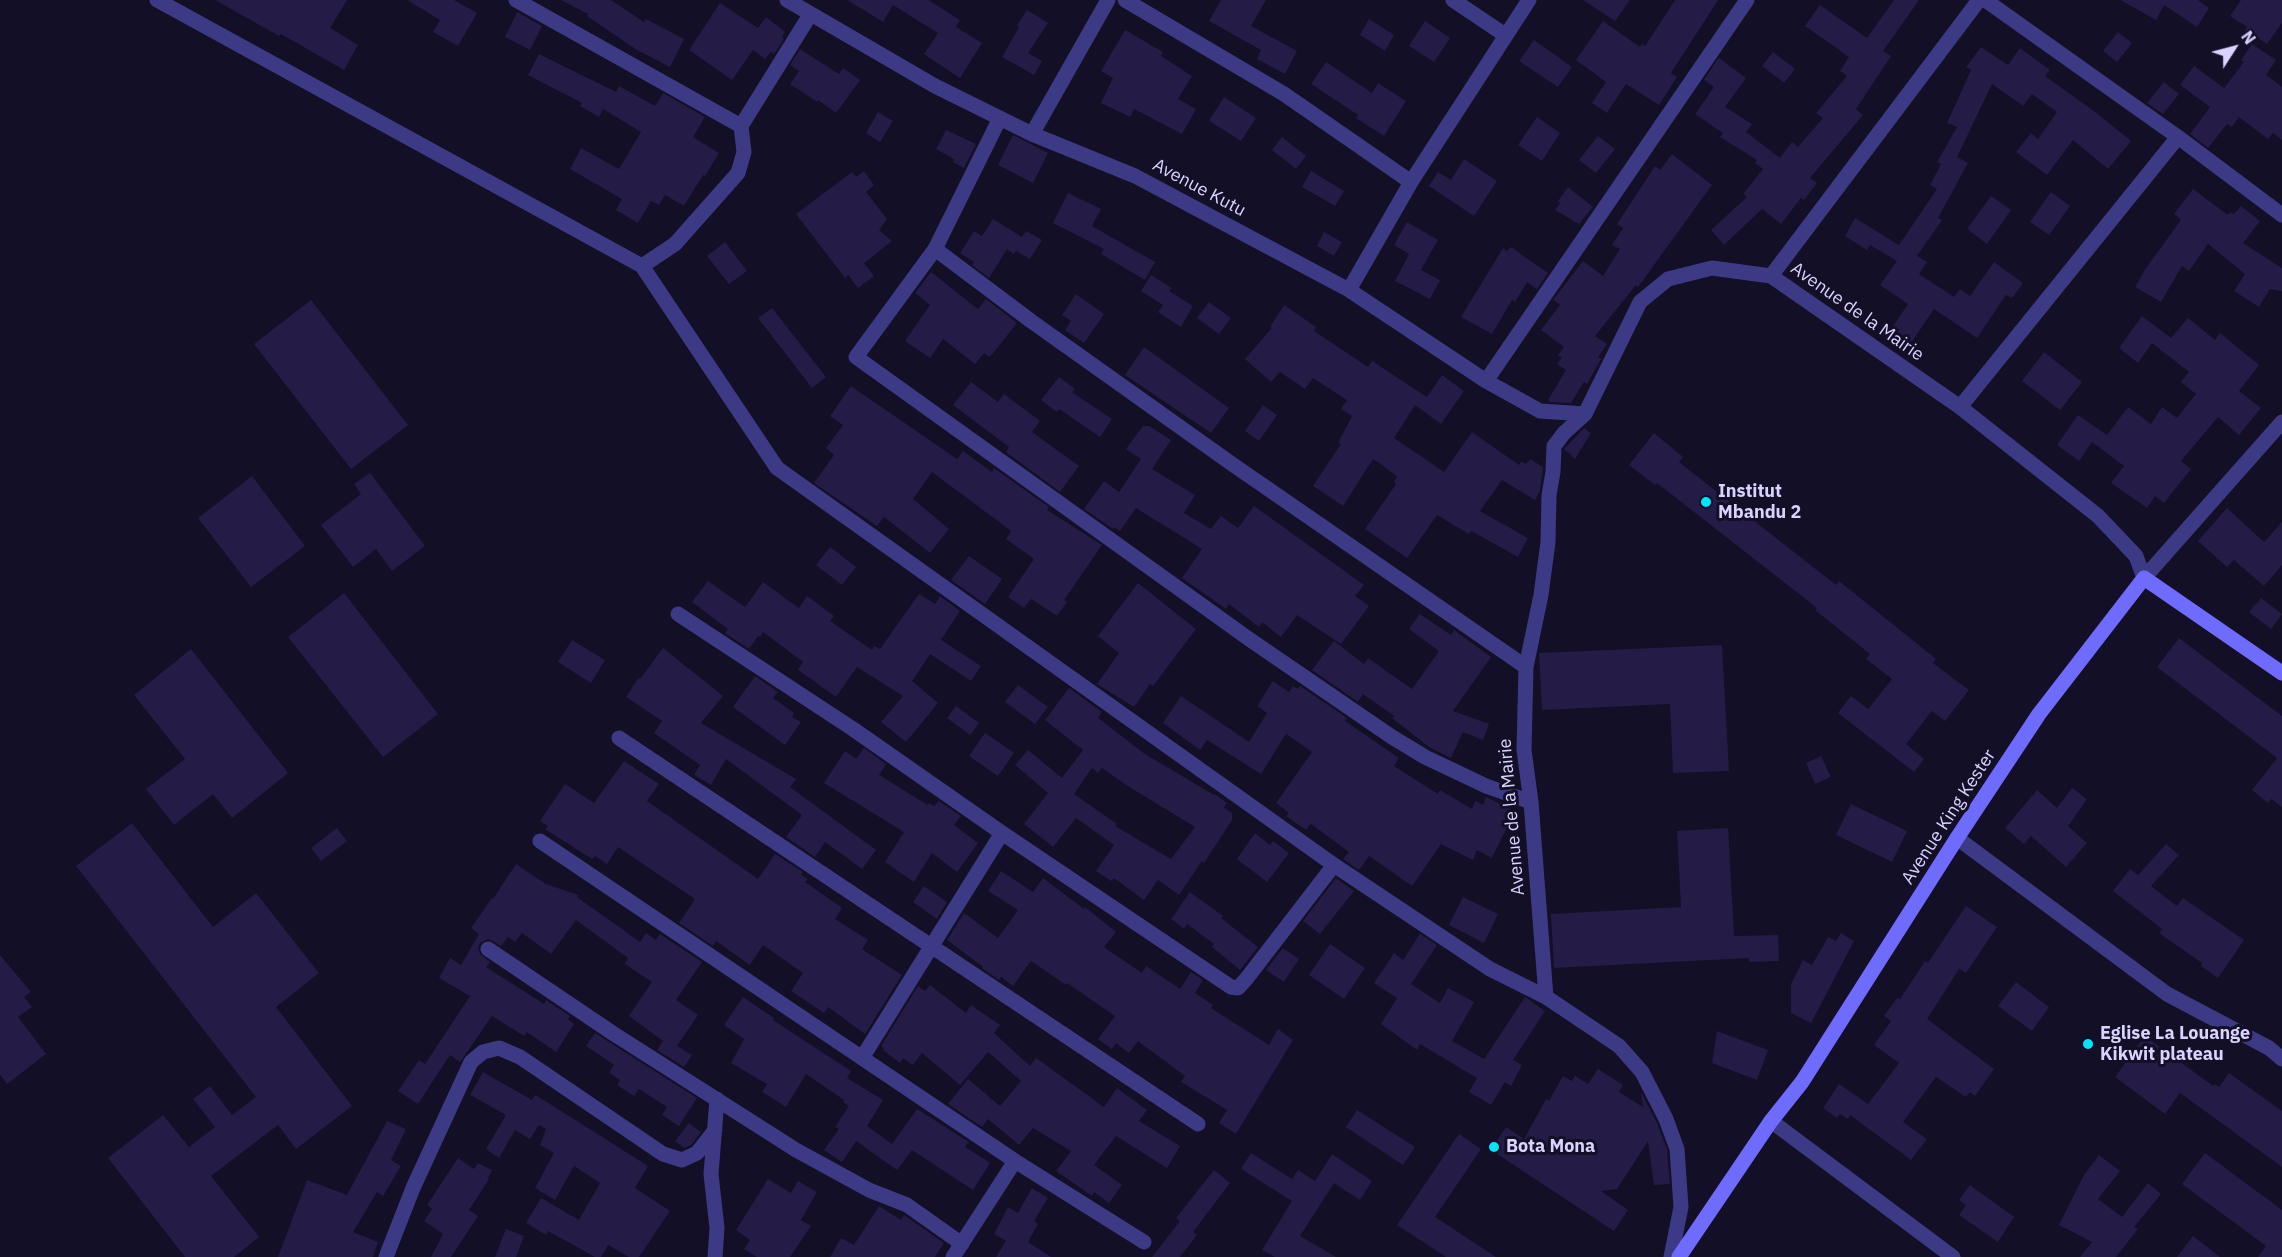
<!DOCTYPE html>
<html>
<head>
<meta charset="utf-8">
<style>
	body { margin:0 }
	#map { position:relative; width:2282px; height:1257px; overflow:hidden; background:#130f26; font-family:"IBM Plex Sans",sans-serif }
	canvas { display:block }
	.north { position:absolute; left:2204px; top:18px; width:60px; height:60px; -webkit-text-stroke:4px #130f26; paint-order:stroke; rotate:54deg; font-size:16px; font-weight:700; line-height:24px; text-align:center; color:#d9d4ff }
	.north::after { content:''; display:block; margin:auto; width:21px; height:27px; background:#d9d4ff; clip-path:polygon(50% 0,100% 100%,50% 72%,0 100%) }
</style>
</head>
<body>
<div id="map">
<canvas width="2282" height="1257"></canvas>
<div class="north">N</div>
</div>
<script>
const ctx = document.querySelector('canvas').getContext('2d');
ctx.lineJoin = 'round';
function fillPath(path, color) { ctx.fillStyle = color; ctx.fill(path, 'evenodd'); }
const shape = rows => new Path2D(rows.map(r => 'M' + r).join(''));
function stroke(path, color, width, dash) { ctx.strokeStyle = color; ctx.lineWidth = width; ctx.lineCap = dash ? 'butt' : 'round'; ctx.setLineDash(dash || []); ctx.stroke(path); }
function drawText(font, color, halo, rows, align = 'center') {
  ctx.font = font + ' "IBM Plex Sans",sans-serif'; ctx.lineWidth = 6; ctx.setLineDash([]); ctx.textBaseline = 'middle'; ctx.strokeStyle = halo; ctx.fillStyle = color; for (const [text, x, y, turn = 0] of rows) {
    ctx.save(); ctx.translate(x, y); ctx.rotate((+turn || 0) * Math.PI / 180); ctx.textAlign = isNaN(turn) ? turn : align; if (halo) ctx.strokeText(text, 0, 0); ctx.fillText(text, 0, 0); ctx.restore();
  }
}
const building = shape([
	[215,0,347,0,330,28,358,45,344,70,281,34,279,36],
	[407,0,454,0,477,13,458,46,433,32,440,20],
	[561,0,611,0,644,22,646,19,684,39,670,67,637,50,587,16,588,14],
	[847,0,928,0,960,20,956,27,982,43,960,78,924,54,938,33,893,5,883,22],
	[1221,0,1266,0,1251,26,1297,51,1285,74,1257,59,1261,50,1209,21],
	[1583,0,1630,0,1615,21],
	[1675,0,1718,0,1671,73,1677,77,1659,105,1626,84,1607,113,1592,103,1606,82,1576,60,1603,21,1640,47,1642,44,1645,46],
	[1894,0,1919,0,1883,51,1891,56,1856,109,1863,115,1810,178,1817,183,1804,200,1801,198,1781,224,1762,209,1724,245,1711,230,1747,197,1743,194,1763,169,1755,163,1757,160,1720,137,1723,133,1695,114,1714,87,1704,80,1717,60,1719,58,1746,78,1725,107,1752,124,1746,132,1780,158,1792,142,1798,147,1823,118,1816,113,1847,76,1840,71,1849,57,1805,26,1820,5,1867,38],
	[2120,0,2198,0,2209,8,2197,27,2164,5,2156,20],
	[2241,0,2282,0,2282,23,2267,44,2245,30,2247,27,2230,16],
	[720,3,758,28,766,17,785,32,782,37,784,39,774,54,771,52,765,59,753,50,732,80,689,50],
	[1027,10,1048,23,1028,53,1042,61,1034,75,1002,57,1019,27,1017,25],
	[517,12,542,26,530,50,505,37],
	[1369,19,1394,35,1385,51,1360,35],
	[1425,21,1450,38,1434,62,1409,46],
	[1125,30,1163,52,1161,56,1192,76,1178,99,1196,109,1182,134,1134,109,1130,117,1101,103,1113,78,1101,71],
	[2118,32,2132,43,2117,62,2103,51],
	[1534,40,1572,67,1558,87,1519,61],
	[2252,44,2276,60,2266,75,2282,87,2282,140,2273,133,2268,139,2239,117,2232,127,2227,124,2208,148,2190,134,2210,107,2180,85,2194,66,2224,88,2244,62,2241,60],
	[1981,47,2008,65,2020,48,2050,70,2045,76,2098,114,2131,141,2108,169,2073,140,2047,175,2016,152,2031,133,2038,139,2057,112,2032,94,2023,106,1992,84,1957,157,1968,163,1938,218,1942,220,1917,256,1927,262,1919,274,1954,297,1960,289,1970,296,1994,262,2023,283,2012,298,2006,295,1977,338,1934,309,1911,343,1891,329,1908,304,1880,285,1897,261,1870,245,1867,250,1845,236,1855,218,1899,245,1937,189,1930,185,1941,164,1937,162,1957,127,1947,123,1971,70,1966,67],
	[800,49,839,74,843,68,860,80,836,113,818,100,817,102,790,84,799,71,790,65],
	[1773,52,1795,69,1784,83,1762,66],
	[539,54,616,92,619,86,655,106,663,93,705,117,693,137,719,153,705,176,703,175,684,206,665,195,659,205,651,201,638,223,616,210,622,199,570,169,581,148,619,169,641,132,603,109,599,117,580,106,582,103,528,75],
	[1326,62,1372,93,1378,83,1406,101,1384,136,1356,118,1358,115,1311,84],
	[2164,82,2179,94,2163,114,2147,103],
	[1224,97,1256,118,1241,141,1209,121],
	[878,112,893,121,880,142,866,133],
	[1537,117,1560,133,1542,161,1518,145],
	[946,130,976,144,964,168,953,162,954,159,936,149],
	[1013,135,1048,153,1033,183,998,165],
	[1598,136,1615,149,1596,173,1579,160],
	[1282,137,1306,156,1296,169,1272,150],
	[1672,154,1712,185,1638,287,1636,285,1595,336,1607,344,1598,357,1601,359,1587,384,1584,382,1571,403,1550,402,1548,400,1566,370,1557,364,1562,358,1558,355,1564,347,1541,330,1560,305,1553,300,1583,261,1603,276,1620,249,1612,245,1623,228,1617,224,1655,166,1660,170],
	[1464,159,1497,181,1474,216,1429,186,1438,172,1451,180],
	[864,171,874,185,866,192,887,219,879,230,892,241,864,263,874,276,858,288,848,275,845,278,796,214,852,172,856,177],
	[1311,171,1344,191,1335,206,1302,187],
	[1568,187,1593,207,1579,224,1555,210,1560,203,1558,201],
	[2193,189,2228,215,2230,212,2234,214,2241,206,2260,221,2243,243,2282,268,2282,291,2270,289,2259,307,2234,291,2245,274,2208,244,2189,271,2182,266,2161,302,2135,287,2146,268,2181,220,2174,214],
	[2051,192,2070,206,2049,235,2030,222],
	[1068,193,1101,209,1092,226,1155,262,1145,280,1101,254,1104,249,1053,223],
	[1991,196,2011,210,1987,244,1967,229],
	[993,219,1022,237,1026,231,1042,240,1030,259,1016,251,1014,254,1007,249,989,278,972,265,974,262,960,253,974,231,982,236],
	[1407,222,1438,240,1421,270,1440,280,1430,299,1395,281,1409,254,1394,245],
	[1324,232,1342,242,1334,256,1317,246],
	[725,242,747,271,729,284,707,256],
	[1511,247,1548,273,1537,289,1527,282,1515,302,1512,300,1492,334,1461,317,1503,248,1507,251],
	[931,272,978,309,986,299,1017,323,990,357,984,353,975,364,943,339,930,358,905,341,930,305,915,293],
	[1151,275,1172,288,1169,291,1193,306,1181,327,1158,312,1163,305,1141,291],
	[1076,294,1104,314,1084,343,1065,330,1071,321,1062,315],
	[311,300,408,425,351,469,254,344],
	[1209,302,1231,318,1219,334,1197,318],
	[1284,305,1316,327,1314,331,1368,367,1372,361,1427,397,1442,375,1464,391,1441,424,1415,405,1394,438,1444,472,1472,432,1519,465,1521,462,1526,464,1530,459,1543,467,1540,491,1535,500,1502,480,1480,511,1528,538,1518,557,1471,531,1469,534,1437,515,1407,558,1365,529,1396,484,1394,482,1397,476,1373,459,1343,506,1313,486,1341,444,1338,443,1352,416,1341,409,1347,400,1313,378,1305,389,1280,372,1271,382,1245,359,1272,328,1270,327],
	[772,308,826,377,812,388,758,318],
	[2142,316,2171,338,2188,318,2215,340,2220,333,2259,365,2239,391,2261,408,2239,435,2218,417,2181,461,2191,469,2164,503,2155,496,2147,508,2111,483,2124,466,2092,442,2079,461,2057,445,2078,415,2107,435,2128,407,2151,424,2162,407,2177,418,2196,394,2181,382,2189,372,2152,343,2138,363,2119,348],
	[1144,347,1229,408,1211,433,1125,375],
	[2044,352,2082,382,2060,410,2022,381],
	[1059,377,1075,389,1072,392,1112,419,1100,437,1059,409,1057,412,1041,400],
	[971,382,998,402,1004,394,1040,421,1032,432,1079,466,1060,492,1006,452,1009,447,953,405],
	[851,386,957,459,963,451,992,472,994,468,1049,507,1047,510,1102,545,1064,600,1067,602,1057,616,1031,599,1024,608,1008,597,1034,559,1006,539,1011,531,932,472,913,499,949,529,930,553,884,517,877,526,814,483,834,455,826,448,843,425,830,416],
	[1263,405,1277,415,1259,441,1245,431],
	[1143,426,1149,426,1171,440,1152,469,1195,495,1184,513,1211,529,1221,516,1238,528,1254,506,1364,585,1355,596,1369,606,1341,644,1297,615,1281,637,1262,622,1259,627,1229,604,1226,609,1182,578,1202,549,1136,508,1120,531,1114,527,1113,529,1084,509,1104,481,1119,492,1141,459,1126,449],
	[1584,428,1591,433,1575,459,1564,449],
	[1654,433,1683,457,1679,462,1836,585,1839,581,1936,659,1933,663,1969,690,1945,721,1932,711,1906,744,1924,759,1914,772,1838,713,1851,696,1868,709,1892,679,1866,659,1870,654,1815,610,1817,608,1657,483,1655,485,1629,465],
	[370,473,425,546,392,571,376,549,353,567,321,525,361,494,354,484],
	[252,476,305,546,251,587,198,518],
	[2227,508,2264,542,2282,522,2282,565,2264,586,2234,560,2227,567,2198,541],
	[830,547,856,567,842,585,816,565],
	[969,556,1002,579,985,604,951,580],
	[708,581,745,607,763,582,799,608,807,596,834,616,830,621,872,650,874,646,880,649,919,594,935,604,940,596,960,611,941,640,981,666,971,681,930,654,912,681,938,703,906,742,881,722,903,696,857,667,836,697,798,670,803,662,763,632,760,637,758,636,749,649,725,633,728,629,692,602],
	[1138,583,1196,629,1153,686,1150,684,1134,707,1097,684,1119,653,1098,636],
	[344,593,438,714,383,757,288,637],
	[2261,598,2282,614,2271,629,2249,612],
	[1420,614,1451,635,1454,630,1491,657,1453,711,1489,724,1483,740,1463,732,1451,758,1429,747,1392,718,1394,716,1363,694,1358,702,1312,670,1334,641,1364,664,1368,658,1412,689,1439,651,1409,629],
	[2179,638,2282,716,2282,807,2271,799,2268,803,2252,790,2277,758,2157,667],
	[572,640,605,660,591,683,558,662],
	[1722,645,1729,771,1673,773,1670,704,1542,710,1539,653],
	[663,648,723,696,701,723,796,779,790,787,876,850,862,869,825,842,815,857,786,837,802,815,726,759,711,785,694,775,700,765,654,733,662,721,626,697,639,677,640,679],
	[191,649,288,773,232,818,213,794,174,825,146,789,185,759,134,695],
	[755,676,778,692,773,698,794,713,792,717,801,722,785,745,733,707],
	[1273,681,1289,692,1293,686,1298,689,1300,686,1347,718,1345,721,1399,758,1394,766,1438,794,1440,790,1472,809,1475,801,1483,805,1486,797,1515,811,1492,858,1477,850,1473,860,1441,844,1412,886,1369,856,1359,870,1343,859,1349,852,1311,824,1306,830,1286,816,1289,813,1276,803,1312,752,1286,734,1261,774,1207,740,1200,750,1163,723,1181,696,1249,742,1267,713,1257,706],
	[1018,685,1048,707,1035,724,1005,702],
	[1069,688,1102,712,1098,718,1145,754,1214,795,1215,794,1227,803,1224,808,1232,813,1232,820,1204,863,1202,861,1179,895,1158,880,1144,900,1114,878,1111,881,1096,871,1114,845,1076,818,1053,847,1024,824,1048,793,1015,765,1028,750,1062,778,1083,750,1045,720],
	[1092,768,1098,773,1102,768,1126,785,1195,827,1171,859,1115,826,1117,824,1074,794],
	[956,706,979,723,970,735,947,718],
	[985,733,1014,753,998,776,969,756],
	[864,748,886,764,879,775,928,805,929,803,934,806,939,801,961,816,954,825,978,843,957,872,932,853,914,882,885,862,904,832,824,783,845,751,856,759],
	[1821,756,1831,777,1815,784,1806,763],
	[624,761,659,784,647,801,758,879,775,854,803,872,801,875,808,879,805,882,842,908,835,919,868,940,862,949,902,975,865,1034,828,1007,824,1013,791,991,803,973,763,945,750,965,716,941,713,946,679,923,695,899,618,847,607,864,595,856,592,859,545,829,548,826,540,821,565,784,594,803],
	[2072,788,2087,799,2068,826,2087,843,2066,867,2031,836,2024,844,2005,828,2037,790,2057,808],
	[1851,804,1907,831,1892,862,1836,835],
	[132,823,213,927,256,893,319,973,276,1007,352,1106,296,1149,278,1125,211,1176,259,1237,234,1257,185,1257,108,1158,163,1115,189,1147,215,1127,193,1099,210,1086,232,1115,256,1097,76,866],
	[337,828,347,841,321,861,311,848],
	[1728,828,1734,936,1778,935,1779,961,1749,962,1749,958,1554,968,1551,914,1681,907,1677,831],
	[1255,833,1270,845,1273,841,1289,853,1267,882,1237,859],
	[2166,844,2179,855,2151,886,2177,906,2183,898,2244,940,2218,978,2201,966,2202,963,2159,933,2162,929,2113,891,2130,869,2138,875],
	[516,864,546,884,578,895,577,897,640,942,646,933,656,940,660,934,702,962,676,1000,698,1015,677,1046,692,1055,684,1067,657,1050,663,1041,629,1016,652,982,625,964,628,958,576,920,551,954,522,933,515,942,508,937,501,946,488,939,480,943,478,948,480,954,490,962,486,967,544,1004,546,1000,570,1016,568,1019,574,1024,556,1052,527,1032,524,1036,492,1016,460,1062,450,1055,418,1104,398,1091,419,1060,425,1064,470,996,439,978,450,958,461,965,479,934,471,928,492,898,493,899],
	[1001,871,1033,892,1043,878,1084,909,1085,907,1116,932,1104,947,1142,973,1146,966,1180,989,1191,972,1203,980,1195,993,1213,1005,1211,1008,1269,1045,1278,1029,1293,1040,1236,1134,1219,1123,1227,1110,1181,1082,1185,1076,1138,1041,1129,1053,1116,1043,1112,1049,1098,1039,1115,1016,1067,983,1066,985,1031,961,1013,986,1001,977,999,980,982,968,983,967,947,940,964,913,998,938,1018,910,988,891],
	[1336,878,1354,891,1320,934,1303,921],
	[924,886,947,902,937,919,913,902],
	[1190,892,1223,916,1221,918,1258,947,1240,970,1212,947,1214,944,1187,924,1184,929,1171,919],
	[1463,897,1498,914,1484,943,1449,925],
	[1966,906,1997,927,1966,973,1959,969,1927,1019,1994,1069,1975,1096,1970,1092,1966,1097,1936,1077,1903,1122,1927,1139,1911,1160,1850,1115,1848,1119,1840,1114,1837,1118,1823,1108,1839,1084,1868,1104,1899,1063,1874,1045,1891,1021,1884,1016,1897,998,1900,999,1925,961,1928,963],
	[1841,933,1854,941,1811,1023,1791,1013,1791,984,1803,960,1812,965,1828,937,1836,941],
	[1420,934,1437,945,1411,984,1440,1003,1448,988,1474,1002,1452,1041,1484,1059,1525,997,1545,1011,1513,1060,1522,1065,1511,1086,1505,1082,1491,1105,1469,1092,1477,1078,1420,1044,1417,1050,1381,1024,1397,998,1374,983,1394,953,1403,960],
	[1330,944,1365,968,1344,999,1309,975],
	[1283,948,1299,959,1284,982,1266,970],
	[0,955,31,992,24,997,32,1007,18,1017,46,1054,7,1084,0,1075],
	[2016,982,2049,1007,2032,1031,1998,1006],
	[930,985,966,1013,971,1005,1000,1025,994,1033,1030,1066,1036,1058,1104,1107,1117,1088,1147,1110,1139,1121,1180,1146,1167,1168,1116,1136,1094,1165,1122,1185,1109,1203,1094,1192,1092,1196,1056,1171,1071,1151,1033,1128,1019,1145,988,1119,982,1127,948,1104,968,1079,1000,1106,1021,1081,988,1052,960,1085,922,1053,913,1065,903,1058,900,1063,883,1050,884,1048,881,1046,918,986,925,991],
	[743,997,774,1018,773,1020,851,1071,847,1078,883,1100,867,1126,892,1144,917,1109,969,1142,965,1147,990,1163,973,1190,912,1150,897,1170,856,1141,842,1162,824,1150,839,1129,835,1127,849,1106,843,1102,844,1100,806,1074,786,1107,762,1092,767,1084,731,1063,744,1039,724,1025],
	[1717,1031,1768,1050,1757,1080,1712,1063],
	[595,1033,697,1098,679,1126,662,1115,667,1107,639,1089,634,1096,617,1085,620,1080,609,1073,614,1065,586,1046],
	[2145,1036,2213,1086,2215,1084,2219,1087,2229,1073,2282,1111,2282,1167,2180,1093,2165,1114,2115,1077],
	[1598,1069,1623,1085,1619,1092,1643,1107,1641,1092,1657,1123,1667,1149,1668,1162,1670,1184,1654,1185,1648,1141,1617,1189,1601,1191,1628,1210,1614,1231,1491,1150,1506,1127,1524,1139,1546,1099,1549,1101,1563,1076,1572,1081,1575,1076,1588,1084],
	[483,1072,532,1100,535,1095,555,1107,648,1166,635,1188,670,1211,639,1257,629,1257,608,1245,601,1257,595,1257,548,1231,546,1235,526,1223,541,1198,579,1220,600,1183,574,1166,555,1200,535,1188,554,1153,540,1145,546,1129,539,1125,530,1139,515,1130,499,1158,486,1149,506,1115,470,1095],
	[1357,1110,1415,1147,1403,1165,1346,1127],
	[387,1121,406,1129,391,1160,401,1166,383,1196,377,1192,353,1232,378,1242,373,1257,278,1257,307,1180,347,1195],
	[689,1123,701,1132,691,1145,684,1148,675,1141],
	[1459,1134,1481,1149,1435,1217,1496,1257,1446,1257,1397,1225],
	[1251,1153,1292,1179,1298,1170,1315,1181,1332,1154,1372,1181,1360,1200,1334,1183,1300,1236,1336,1257,1275,1257,1262,1250,1292,1201,1241,1169],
	[2205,1153,2282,1210,2282,1257,2258,1257,2266,1246,2182,1184],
	[2099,1155,2120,1171,2098,1199,2122,1217,2148,1183,2161,1194,2134,1227,2138,1229,2116,1257,2080,1257,2092,1242,2059,1225,2084,1175],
	[458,1158,474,1169,478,1163,492,1170,488,1178,489,1179,469,1210,478,1216,451,1257,431,1257,443,1234,424,1221,432,1209,427,1205],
	[1214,1170,1230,1183,1193,1232,1197,1235,1180,1257,1152,1257,1180,1221,1176,1218],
	[768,1179,791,1193,798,1181,817,1192,801,1220,811,1226,790,1257,757,1257,744,1249,750,1240,736,1230],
	[1970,1185,2014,1217,1998,1242,1959,1215,1966,1205,1959,1200],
	[1032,1188,1048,1198,1034,1221,1038,1224,1028,1242,1051,1257,996,1257,1006,1241,994,1234,1008,1207,1018,1213],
	[879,1206,901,1220,904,1215,944,1243,935,1257,830,1257,841,1238,854,1245],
	[506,1229,524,1236,516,1257,495,1257],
	[2193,1236,2220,1257,2177,1257]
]);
const street = shape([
	[157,0,642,266,777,468,1334,865,1490,969,1546,997,1619,1046,1642,1072,1666,1119,1677,1149,1681,1207,1671,1257],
	[516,0,741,126],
	[787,0,935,86,1032,134,1135,176,1349,290,1486,381,1540,411,1585,414],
	[1125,0,1284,94,1411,182],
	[1453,0,1505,35],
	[1985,0,2178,137,2282,215],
	[1000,118,935,249,856,357,1249,639,1392,737,1425,757,1486,786,1531,802],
	[1032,134,1108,0],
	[935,249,1031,321,1232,464,1526,667],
	[642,266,675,244,738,173,744,152,741,126,810,15],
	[1771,276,1979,0],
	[1349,290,1411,182,1529,0],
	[1486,381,1747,0],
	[1960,407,2178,137],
	[678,614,853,729,1002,833,1231,987,1238,988,1247,978,1334,865],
	[619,738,1198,1124],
	[1957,838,2167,994,2269,1048,2282,1059],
	[540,841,1015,1161,1144,1242],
	[488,949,614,1034,796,1150,869,1190,907,1205,962,1244],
	[1546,997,1531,802,1524,750,1526,667,1541,595,1548,542,1549,495,1553,472,1554,446,1564,433,1585,414,1640,302,1668,279,1712,268,1771,276,1960,407,2098,516,2136,556,2144,578,2282,422],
	[862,1058,1002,833],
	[1771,1121,1953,1257],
	[386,1257,413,1188,471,1062,483,1052,499,1048,520,1057,663,1154,682,1160,697,1153,715,1130],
	[715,1257,717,1228,711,1174,717,1099],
	[953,1257,1015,1161]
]);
const secondary = shape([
	[1679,1257,1771,1121,1802,1082,1957,838,2039,714,2144,578,2282,673]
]);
const markers = [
	[1706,502,6,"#00e5ff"],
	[2088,1044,6,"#00e5ff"],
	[1494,1147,6,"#00e5ff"]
];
const streetNames = [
	["Avenue Kutu",1199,188,28],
	["Avenue de la Mairie",1857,312,35],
	["Avenue de la Mairie",1512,817,-95],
	["Avenue King Kester",1949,817,-57]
];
const poiNames = [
	["Institut",1718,492],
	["Mbandu 2",1718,513],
	["Eglise La Louange",2100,1034],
	["Kikwit plateau",2100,1055],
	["Bota Mona",1506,1147]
];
fillPath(building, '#241b47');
stroke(street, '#3d3a85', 15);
stroke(secondary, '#6f6bff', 15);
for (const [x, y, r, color] of markers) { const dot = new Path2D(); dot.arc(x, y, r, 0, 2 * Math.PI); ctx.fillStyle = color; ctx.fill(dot); stroke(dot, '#130f26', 2); }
drawText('18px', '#d9d4ff', '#130f26', streetNames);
drawText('bold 18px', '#d9d4ff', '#130f26', poiNames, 'left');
</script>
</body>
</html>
